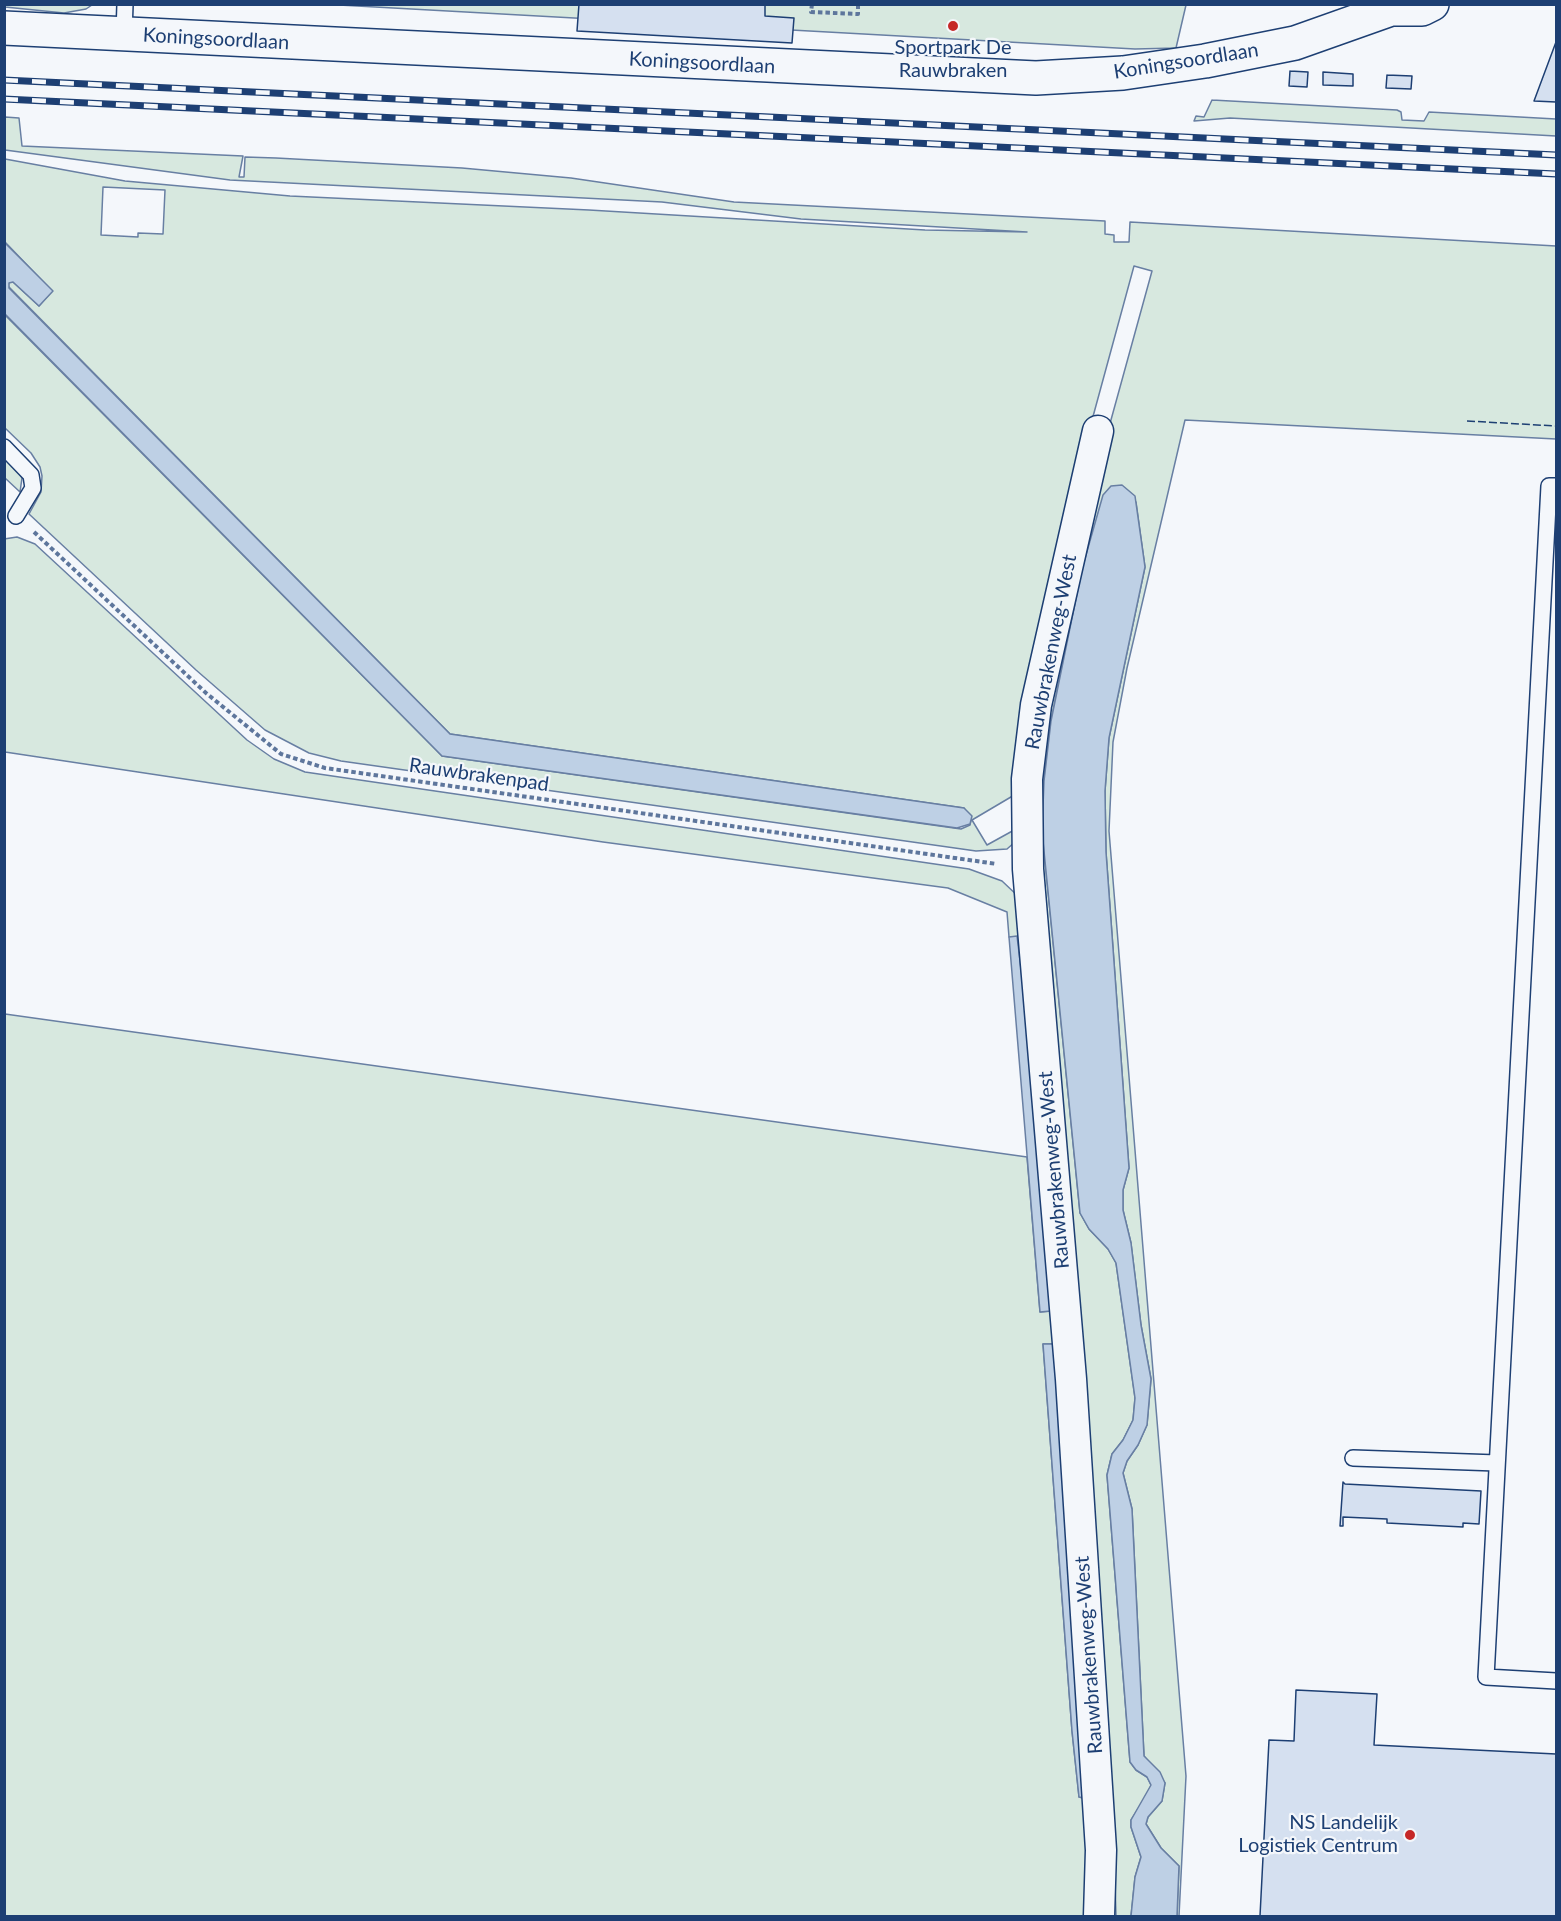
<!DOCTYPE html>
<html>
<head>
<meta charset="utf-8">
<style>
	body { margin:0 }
	#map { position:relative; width:1561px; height:1921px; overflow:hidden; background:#f4f7fb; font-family:Lato,sans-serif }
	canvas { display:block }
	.frame { position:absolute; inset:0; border:6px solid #1d3f73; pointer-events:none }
</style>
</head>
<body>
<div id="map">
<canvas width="1561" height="1921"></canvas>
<div class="frame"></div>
</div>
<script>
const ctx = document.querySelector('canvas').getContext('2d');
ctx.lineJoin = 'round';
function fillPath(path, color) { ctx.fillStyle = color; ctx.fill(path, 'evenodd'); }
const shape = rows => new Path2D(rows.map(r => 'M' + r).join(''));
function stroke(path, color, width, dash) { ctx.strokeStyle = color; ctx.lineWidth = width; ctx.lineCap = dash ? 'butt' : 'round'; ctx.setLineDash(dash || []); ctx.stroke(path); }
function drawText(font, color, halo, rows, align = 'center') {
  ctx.font = font + ' Lato,sans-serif'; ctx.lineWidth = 4.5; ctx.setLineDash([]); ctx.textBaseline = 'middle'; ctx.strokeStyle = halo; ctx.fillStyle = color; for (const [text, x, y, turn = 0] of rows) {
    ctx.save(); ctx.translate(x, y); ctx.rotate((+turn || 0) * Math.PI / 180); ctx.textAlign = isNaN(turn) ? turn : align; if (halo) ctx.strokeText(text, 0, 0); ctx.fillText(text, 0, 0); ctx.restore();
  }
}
const green = shape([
	[4,5,5,4,92,5,86,9,64,13,5,7,4,5],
	[339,5,1186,5,1176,48,1135,49,339,5],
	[1212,100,1397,110,1401,112,1402,120,1424,121,1429,112,1556,119,1556,136,1230,118,1194,121,1196,116,1204,117,1212,100],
	[5,117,19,118,22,146,243,156,239,177,244,177,245,157,276,158,462,168,571,178,734,202,1105,221,1105,234,1114,235,1114,242,1129,242,1130,222,1556,246,1556,439,1185,420,1127,668,1113,742,1109,831,1186,1776,1179,1916,1177,1916,1179,1866,1161,1848,1146,1824,1148,1817,1162,1801,1165,1783,1144,1756,1132,1509,1123,1473,1127,1461,1138,1445,1147,1425,1151,1379,1141,1325,1131,1243,1123,1210,1123,1190,1129,1168,1106,852,1105,791,1109,738,1145,567,1136,502,1082,569,1051,721,1044,781,1042,831,1080,1213,1089,1229,1108,1249,1116,1263,1135,1398,1133,1420,1123,1440,1112,1454,1107,1475,1130,1762,1136,1770,1147,1777,1151,1785,1149,1792,1131,1820,1131,1827,1141,1857,1135,1877,1131,1916,1116,1916,1113,1818,1042,923,1037,758,1106,438,1152,271,1134,266,1064,523,1026,691,1016,794,972,820,987,845,1016,829,1015,842,1007,849,976,851,341,761,309,753,265,730,196,670,29,514,41,492,42,476,40,467,31,453,5,428,4,314,442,756,961,829,970,825,971,820,964,808,450,734,8,286,9,282,13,282,39,306,52,291,5,242,5,159,125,181,290,196,589,210,925,230,1027,232,801,219,662,202,230,180,5,150,5,117],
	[103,187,165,190,163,234,138,233,138,237,101,235,103,187],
	[4,457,17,469,22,478,20,492,5,478,4,457],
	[17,537,35,544,247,740,274,759,305,772,969,869,1002,881,1020,898,1030,1006,1096,1916,5,1916,5,1014,1027,1157,1040,1312,1051,1311,1017,937,1009,937,1007,912,948,888,603,842,5,752,4,539,17,537],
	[1043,1344,1052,1344,1083,1798,1079,1797,1072,1731,1043,1344]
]);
const water = shape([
	[4,242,53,291,39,306,13,282,9,283,9,288,450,734,964,808,972,816,970,824,957,828,442,756,5,314,4,242],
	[1122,485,1135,496,1145,567,1109,738,1105,791,1106,852,1129,1168,1123,1190,1123,1210,1131,1243,1141,1325,1151,1379,1147,1425,1138,1445,1127,1461,1123,1473,1132,1509,1144,1756,1160,1772,1165,1783,1162,1801,1148,1817,1146,1824,1161,1848,1179,1866,1177,1916,1131,1916,1135,1877,1141,1857,1131,1827,1131,1820,1151,1785,1147,1777,1136,1770,1130,1762,1107,1475,1112,1454,1123,1440,1133,1420,1135,1398,1116,1263,1108,1249,1089,1229,1080,1213,1042,831,1044,781,1051,721,1082,569,1103,495,1111,486,1122,485],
	[1017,936,1024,994,1051,1311,1040,1312,1009,937,1017,936],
	[1043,1344,1053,1344,1065,1475,1084,1798,1079,1797,1072,1731,1043,1344]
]);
const building = shape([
	[579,4,765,4,765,16,794,18,792,43,577,31,579,4],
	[1556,42,1556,102,1534,101,1556,42],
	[1290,71,1308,72,1307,87,1289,86,1290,71],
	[1323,72,1353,74,1353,86,1323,85,1323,72],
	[1387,75,1412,76,1411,89,1386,88,1387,75],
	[1343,1482,1345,1484,1481,1491,1479,1524,1463,1523,1463,1527,1387,1523,1387,1519,1343,1517,1343,1526,1340,1526,1343,1482],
	[1296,1690,1377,1694,1374,1745,1556,1754,1556,1916,1260,1916,1269,1740,1294,1741,1296,1690]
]);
const path = shape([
	[812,4,811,12,858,14,858,4],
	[34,532,206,693,281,754,325,768,997,864]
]);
const service = shape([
	[124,34,125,4],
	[4,447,31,475,33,488,16,516],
	[1556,486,1549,486,1486,1677,1556,1681],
	[1353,1458,1497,1463]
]);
const minor = shape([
	[1098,431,1036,705,1027,779,1028,869,1071,1379,1101,1850,1099,1916]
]);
const tertiary = shape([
	[4,28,1036,78,1123,73,1205,61,1295,43,1391,9,1422,9,1432,4]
]);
const rail = shape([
	[4,80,1556,155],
	[4,99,1556,174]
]);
const fence = shape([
	[1467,421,1556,426]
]);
const markers = [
	[953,26,6,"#c62828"],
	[1410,1835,6,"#c62828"]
];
const streetNames = [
	["Koningsoordlaan",216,39,3],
	["Koningsoordlaan",1186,61,-9],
	["Koningsoordlaan",702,63,3],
	["Rauwbrakenweg-West",1051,652,-79],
	["Rauwbrakenpad",479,775,8],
	["Rauwbrakenweg-West",1054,1170,-95],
	["Rauwbrakenweg-West",1089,1655,-94]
];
const poiNames = [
	["Sportpark De",953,48],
	["Rauwbraken",953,71],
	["NS Landelijk",1398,1823,"right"],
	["Logistiek Centrum",1398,1846,"right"]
];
fillPath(green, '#d7e8df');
stroke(green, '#687fa3', 1.5);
fillPath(water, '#bed0e5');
stroke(water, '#687fa3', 1.5);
fillPath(building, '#d5e0f0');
stroke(building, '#1d3f73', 1.5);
stroke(service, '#1d3f73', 18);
stroke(minor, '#1d3f73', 33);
stroke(tertiary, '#1d3f73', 36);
stroke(path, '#5e769c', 4, [4.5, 3]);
stroke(service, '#f4f7fb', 15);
stroke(minor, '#f4f7fb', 30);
stroke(tertiary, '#f4f7fb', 33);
stroke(rail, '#1d3f73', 7);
stroke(rail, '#f4f7fb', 4.5, [14]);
stroke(fence, '#1d3f73', 1.5, [8, 3]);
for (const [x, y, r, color] of markers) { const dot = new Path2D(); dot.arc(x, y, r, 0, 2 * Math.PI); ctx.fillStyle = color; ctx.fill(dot); stroke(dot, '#f4f7fb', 2); }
drawText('20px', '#1d3f73', '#f4f7fb', streetNames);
drawText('20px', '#1d3f73', '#f4f7fb', poiNames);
</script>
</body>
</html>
